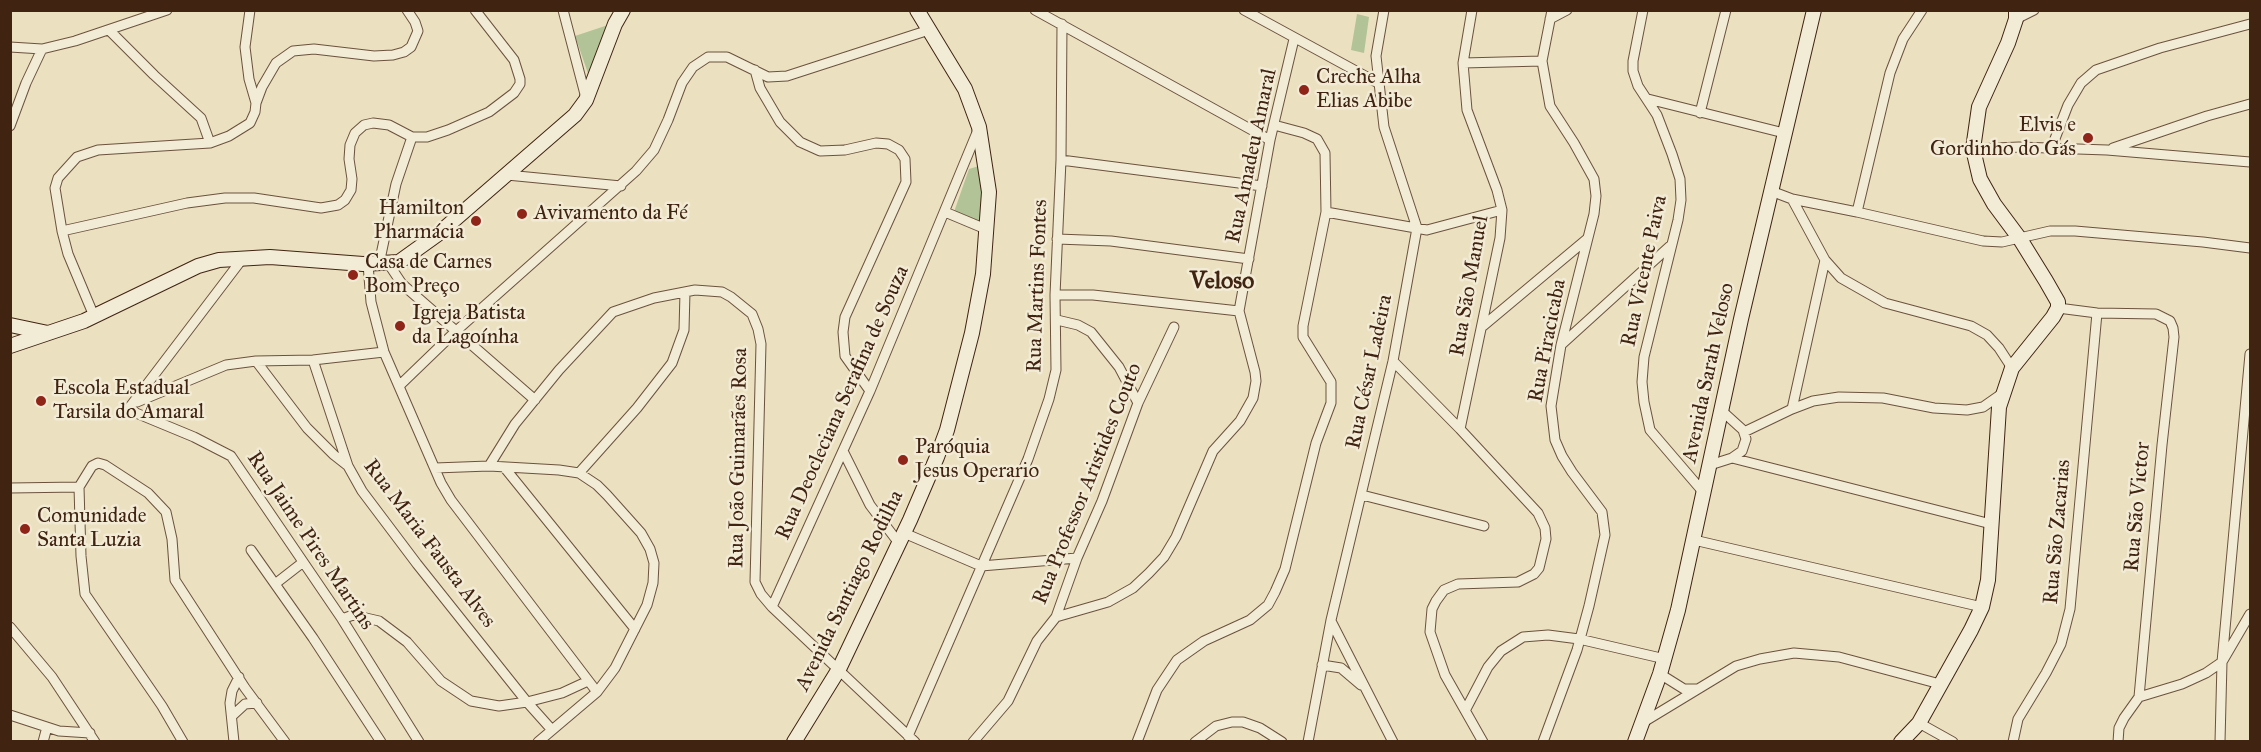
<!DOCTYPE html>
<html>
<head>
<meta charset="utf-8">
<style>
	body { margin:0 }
	#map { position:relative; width:2261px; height:752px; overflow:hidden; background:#ebe0c0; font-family:"IM FELL Great Primer",serif }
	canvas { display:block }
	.frame { position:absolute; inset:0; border:12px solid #402311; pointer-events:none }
</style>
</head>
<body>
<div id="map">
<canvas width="2261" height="752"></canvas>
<div class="frame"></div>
</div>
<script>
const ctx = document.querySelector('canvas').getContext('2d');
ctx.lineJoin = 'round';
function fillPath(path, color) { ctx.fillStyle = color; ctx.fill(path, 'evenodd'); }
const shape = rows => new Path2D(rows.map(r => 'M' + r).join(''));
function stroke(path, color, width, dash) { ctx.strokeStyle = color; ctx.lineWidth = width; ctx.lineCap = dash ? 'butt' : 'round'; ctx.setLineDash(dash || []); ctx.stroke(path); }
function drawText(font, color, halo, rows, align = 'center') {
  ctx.font = font + ' "IM FELL Great Primer",serif'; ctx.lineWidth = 5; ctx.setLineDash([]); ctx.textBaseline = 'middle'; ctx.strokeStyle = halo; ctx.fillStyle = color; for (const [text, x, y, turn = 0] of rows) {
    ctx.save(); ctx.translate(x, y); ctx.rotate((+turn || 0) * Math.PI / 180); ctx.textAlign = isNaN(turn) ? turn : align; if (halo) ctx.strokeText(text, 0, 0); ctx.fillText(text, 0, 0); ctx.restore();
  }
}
const green = shape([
	[1357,14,1369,17,1364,53,1351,50],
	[608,25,590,79,575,36],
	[979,166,983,193,980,223,954,212,969,169]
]);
const street = shape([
	[563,10,586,98],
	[1035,10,1270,140],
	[1244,10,1378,83],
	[1643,10,1633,61,1633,71,1638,86,1657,115,1672,154,1680,179,1681,200,1678,220,1644,357,1642,382,1644,402,1650,430,1704,493],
	[1550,19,1567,10],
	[2016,19,2034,10],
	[109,30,154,75,201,118,210,143],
	[10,47,42,49,75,41,167,10],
	[1463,63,1542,61],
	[755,70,760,88,780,122,800,142,820,151,845,150,876,143,888,144,899,150,905,159,906,182,845,317,843,332,845,356,870,391],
	[1648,99,1784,133],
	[256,103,262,87,276,63,293,51,314,49,374,56,393,55,404,52,411,47,418,31,415,22,407,10],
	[1700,113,1726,10],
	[10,126,26,83,42,49],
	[2113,148,2207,116,2250,104],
	[1973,149,2019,147,2107,150,2250,162],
	[2051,149,2068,105,2081,83,2096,70,2160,48,2250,24],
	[1061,160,1262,186],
	[507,175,621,186],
	[1771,191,1792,199,1857,212,1983,241,2002,242,2050,231,2075,231,2203,242,2250,248],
	[1792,199,1825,260,1841,278,1885,303,1971,326,1987,335,1999,348,2012,368],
	[945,212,988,230],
	[1326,212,1427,230,1502,210],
	[1857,212,1890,73,1903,39,1922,10],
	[62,231,187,203,225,198,254,198,321,208,338,205,345,200,351,190,352,179,349,159,350,145,355,133,364,125,373,123,389,125,412,137,427,137,448,130,489,112,514,93,520,84,520,79,514,60,475,10],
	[1057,239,1111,241,1249,259],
	[243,258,129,408,136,413,194,437,231,456,342,619,419,742],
	[388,263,402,284,535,400],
	[368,264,371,302,384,352,441,483,451,500,597,692],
	[379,264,396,184,412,137],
	[1055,295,1093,295,1239,311],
	[2058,308,2097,313,2156,314,2170,321,2173,328,2174,337,2162,445,2139,697],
	[94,316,68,254,62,231,55,188,58,178,77,157,98,150,210,143,229,136,250,123,255,112,256,103,249,79,245,47,250,10],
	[1057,320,1078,325,1091,332,1119,367,1138,403],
	[1483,326,1587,239],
	[1561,345,1670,246],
	[313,360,348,466,362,491,417,564,527,702,552,730],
	[256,361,307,428,334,455,348,466],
	[1393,361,1460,429,1538,513,1545,528,1546,539,1539,568,1534,574,1518,582,1458,584,1444,590,1436,601,1432,609,1430,632,1445,675,1483,742],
	[399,386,455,332,636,171,654,150,668,120,682,83,693,67,708,57,727,57,768,77,787,76,929,30],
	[137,402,226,365,256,361,313,360,384,352],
	[1792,409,1825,260],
	[1460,429,1500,238,1502,210,1497,190,1467,110,1463,63,1472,10],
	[1744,432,1792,409,1813,401,1839,397,1883,398,1934,408,1967,410,1983,407,2003,393],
	[843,451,870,505,898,542],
	[1732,458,1991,524],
	[1710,465,1732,458,1742,451,1746,439,1743,430,1722,411],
	[489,466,515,424,559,370,613,312,654,298,695,290,722,292,731,297,752,314,758,329,761,344,755,582,761,594,772,607,915,742],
	[504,467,635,629],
	[435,468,489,466,559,470,579,473,597,485,607,495,641,533,650,549,654,563,653,583,647,605,615,668,597,692,538,742],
	[579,473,637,408,672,363,684,330,685,292],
	[10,488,79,487],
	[1362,495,1484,526],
	[904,533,981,566,1077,558],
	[1694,540,1982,607],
	[251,550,313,638,381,742],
	[275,584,302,563],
	[772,607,870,391,978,130],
	[1056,617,1108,602,1133,588,1149,573,1164,557,1176,537,1213,451,1240,421,1253,398,1256,381,1255,372,1239,311,1270,140,1294,39],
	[342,619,353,615,379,621,407,642,441,681,471,701,499,706,527,702,562,693,588,681],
	[1331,621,1393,742],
	[10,627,52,677,95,742],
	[1322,665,1341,668,1361,685],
	[1660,674,1684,689,1697,689],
	[1466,709,1488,667,1501,651,1523,637,1548,635,1579,639,1665,659],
	[10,715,59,731,90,733],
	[232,716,245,704,257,703],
	[1642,723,1736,666,1760,659,1794,653,1839,657,1940,684],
	[1919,723,1953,742],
	[908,736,1028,459,1049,399,1056,370,1055,295,1061,160,1062,24],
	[43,742,47,727],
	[183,742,162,706,85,594,81,556,79,487,92,466,98,463,105,465,148,493,166,512,172,539,175,580,245,688,285,742],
	[234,742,230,703,232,691,239,677],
	[973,742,1008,701,1037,641,1056,617,1077,558,1102,501,1138,403,1174,327],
	[1137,742,1157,690,1177,660,1204,641,1250,620,1268,605,1275,592,1285,569,1316,443,1331,403,1331,382,1303,337,1303,326,1326,212,1325,153,1317,139,1304,133,1274,125],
	[1195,742,1216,726,1232,722,1243,722,1260,728,1282,742],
	[1308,742,1331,620,1393,361,1417,228,1384,127,1376,56,1384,10],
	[1543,742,1577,650,1589,606,1605,535,1602,512,1572,472,1562,456,1555,440,1551,406,1561,345,1594,214,1596,196,1594,179,1574,143,1550,106,1542,61,1552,10],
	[2013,742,2018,719,2046,673,2061,644,2070,609,2097,313],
	[2118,742,2119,728,2124,718,2139,697,2182,684,2206,673,2222,662,2250,614],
	[2220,742,2222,662,2250,354]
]);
const secondary = shape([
	[10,325,48,333],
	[10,346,84,321,198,266,219,260,270,257,363,264,399,262,438,234,575,115,586,100,615,24,623,10],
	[794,742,839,669,910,520,937,457,947,430,972,333,983,274,989,192,979,127,965,89,917,10],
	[1635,742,1660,674,1678,610,1741,319,1814,10],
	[1901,742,1919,723,1971,630,1982,607,1988,580,1999,407,2012,368,2053,317,2058,308,2058,302,2046,281,2020,239,1994,204,1980,179,1973,149,1979,107,2008,43,2016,19,2016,10]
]);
const markers = [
	[1304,90,6,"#8f2418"],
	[2088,138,6,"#8f2418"],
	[522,214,6,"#8f2418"],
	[476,221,6,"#8f2418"],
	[353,275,6,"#8f2418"],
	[400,326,6,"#8f2418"],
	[41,401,6,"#8f2418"],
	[903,460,6,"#8f2418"],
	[25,529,6,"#8f2418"]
];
const poiNames = [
	["Creche Alha",1316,78],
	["Elias Abibe",1316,102],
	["Elvis e",2076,126,"right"],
	["Gordinho do Gás",2076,150,"right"],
	["Hamilton",464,209,"right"],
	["Pharmácia",464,233,"right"],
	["Avivamento da Fé",534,214],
	["Casa de Carnes",365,263],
	["Bom Preço",365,287],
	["Igreja Batista",412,314],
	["da Lagoínha",412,338],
	["Escola Estadual",53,389],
	["Tarsila do Amaral",53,413],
	["Paróquia",915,448],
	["Jesus Operario",915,472],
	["Comunidade",37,517],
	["Santa Luzia",37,541]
];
const streetNames = [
	["Rua Amadeu Amaral",1252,156,-78],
	["Rua Vicente Paiva",1645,271,-78],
	["Rua Martins Fontes",1038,286,-88],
	["Rua São Manuel",1470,286,-80],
	["Rua Piracicaba",1548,341,-79],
	["Rua César Ladeira",1370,372,-78],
	["Avenida Sarah Veloso",1709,373,-78],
	["Rua Deocleciana Serafina de Souza",843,403,-66],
	["Rua João Guimarães Rosa",739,458,-89],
	["Rua Professor Aristides Couto",1088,484,-68],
	["Rua São Victor",2138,507,-85],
	["Rua São Zacarias",2058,532,-85],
	["Rua Jaime Pires Martins",310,541,56],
	["Rua Maria Fausta Alves",429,544,53],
	["Avenida Santiago Rodilha",850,591,-64]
];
const quarterNames = [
	["Veloso",1222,282]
];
fillPath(green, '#b1c397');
stroke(street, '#6b523d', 11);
stroke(secondary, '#402311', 16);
stroke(street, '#f2ebd6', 9);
stroke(secondary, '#f2ebd6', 14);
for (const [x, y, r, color] of markers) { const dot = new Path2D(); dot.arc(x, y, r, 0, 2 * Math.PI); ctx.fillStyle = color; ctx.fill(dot); stroke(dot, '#f2ebd6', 2); }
drawText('21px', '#402311', '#f2ebd6', poiNames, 'left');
drawText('21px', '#402311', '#f2ebd6', streetNames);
drawText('bold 24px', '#402311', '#f2ebd6', quarterNames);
</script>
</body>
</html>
